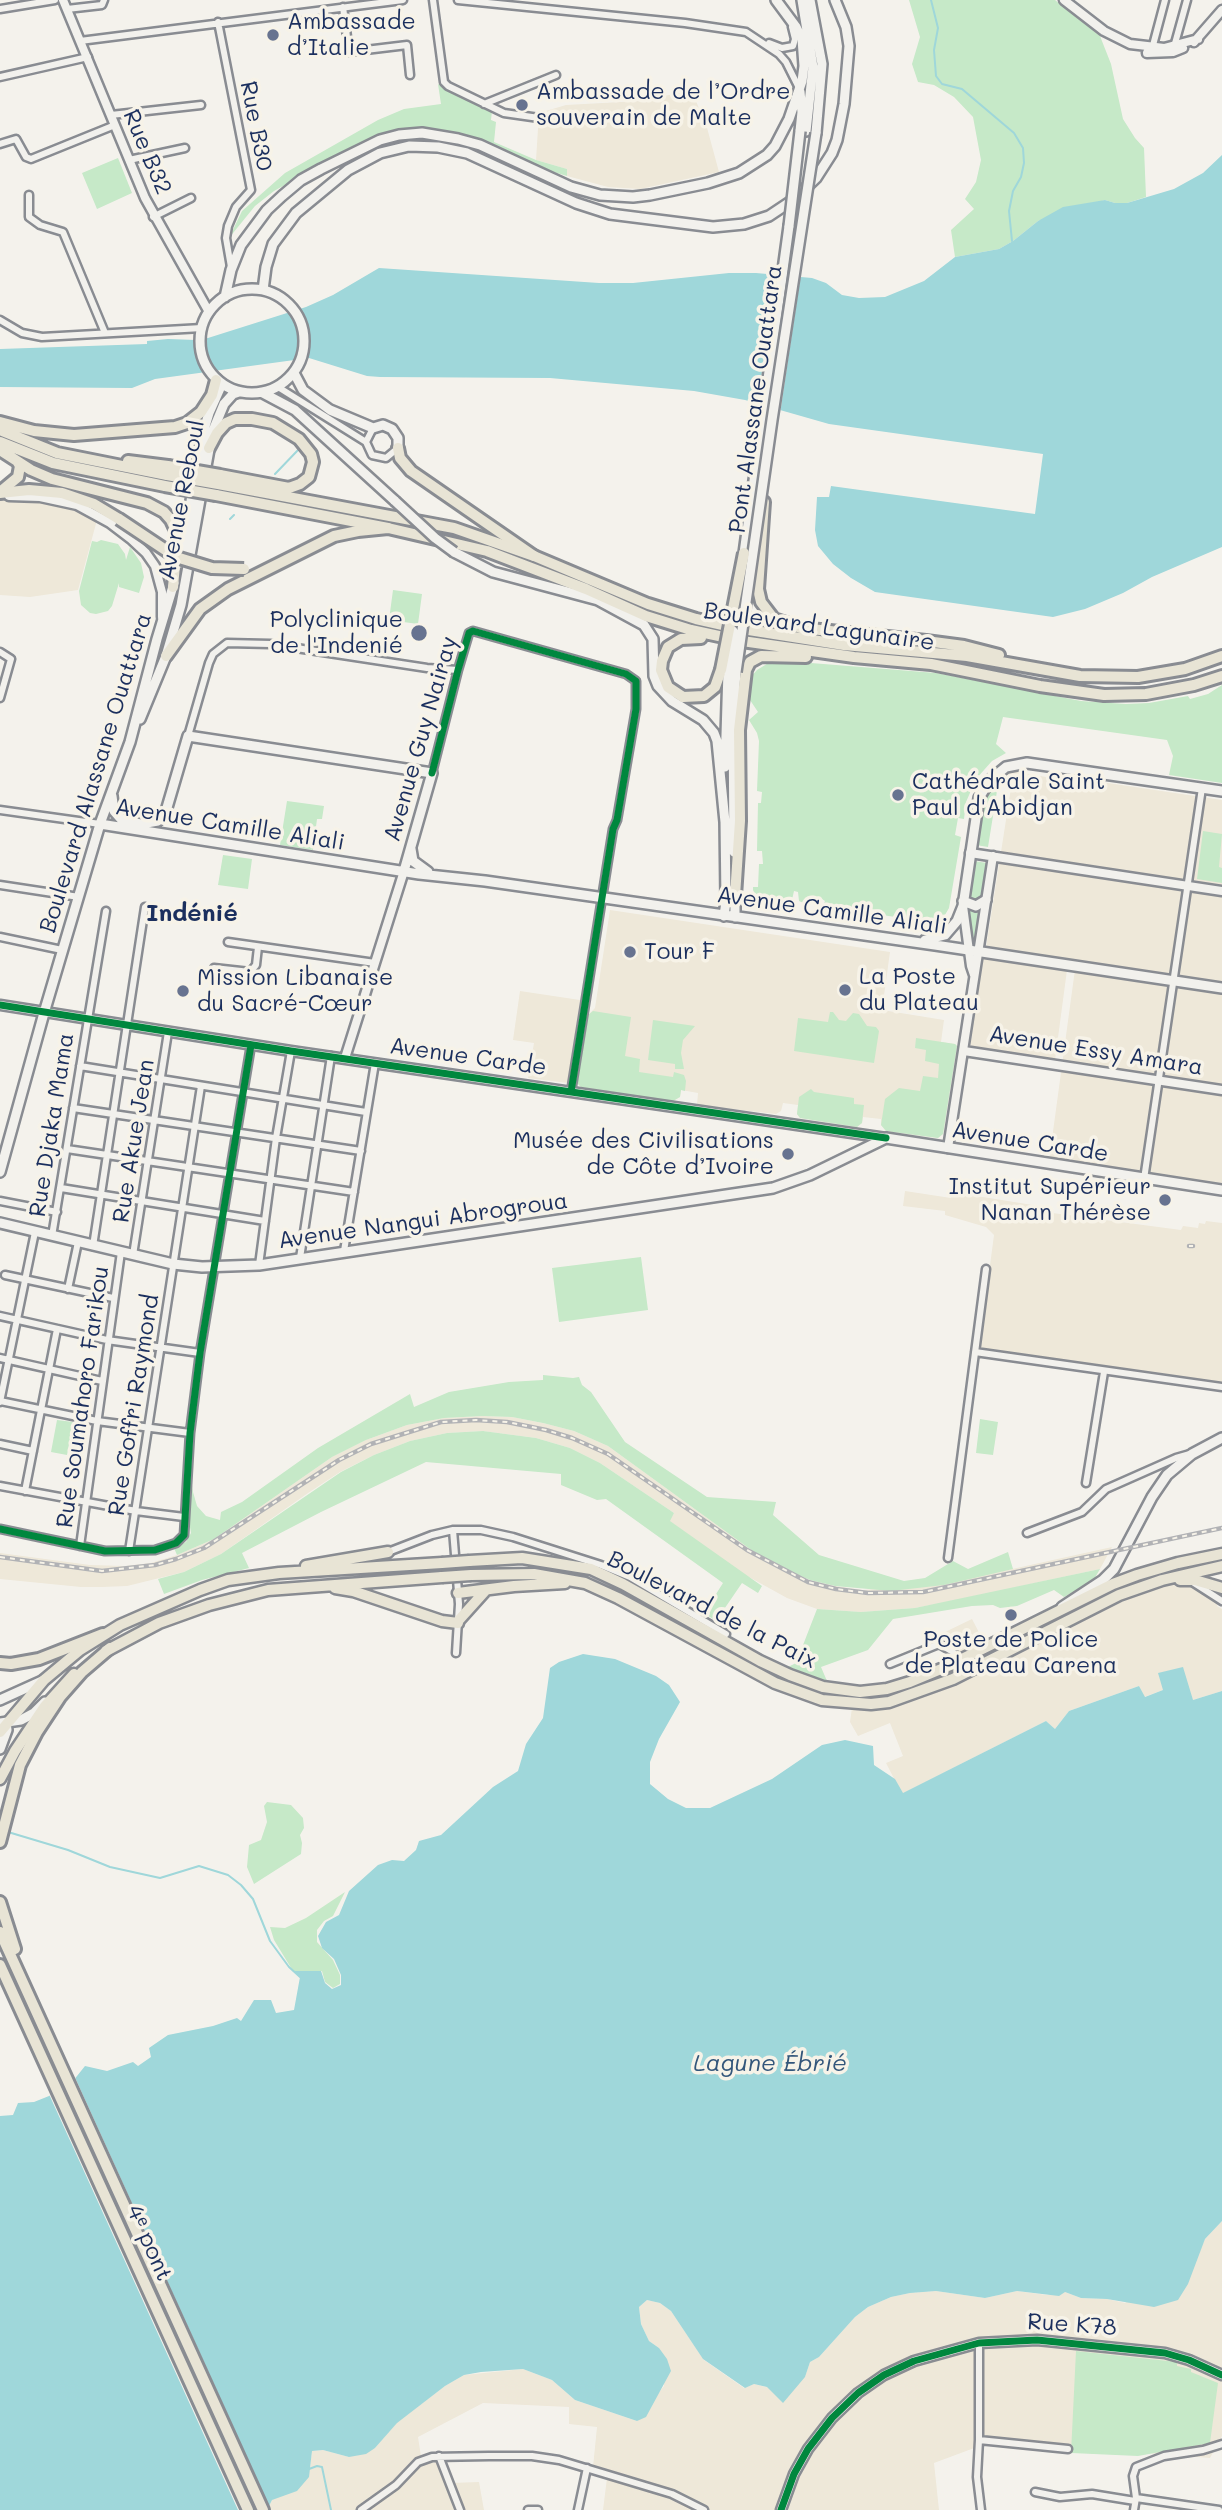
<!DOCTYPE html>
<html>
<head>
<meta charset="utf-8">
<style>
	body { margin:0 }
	canvas { display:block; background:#f4f2ec }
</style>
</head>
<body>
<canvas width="1222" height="2510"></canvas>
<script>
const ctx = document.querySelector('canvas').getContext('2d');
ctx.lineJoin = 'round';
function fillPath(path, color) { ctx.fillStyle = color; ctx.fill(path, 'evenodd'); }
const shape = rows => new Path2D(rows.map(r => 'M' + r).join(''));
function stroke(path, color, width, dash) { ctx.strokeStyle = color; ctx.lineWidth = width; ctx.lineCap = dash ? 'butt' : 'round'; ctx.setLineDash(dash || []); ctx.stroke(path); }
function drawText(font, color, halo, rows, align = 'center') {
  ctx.font = font + ' Mali,sans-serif'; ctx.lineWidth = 7; ctx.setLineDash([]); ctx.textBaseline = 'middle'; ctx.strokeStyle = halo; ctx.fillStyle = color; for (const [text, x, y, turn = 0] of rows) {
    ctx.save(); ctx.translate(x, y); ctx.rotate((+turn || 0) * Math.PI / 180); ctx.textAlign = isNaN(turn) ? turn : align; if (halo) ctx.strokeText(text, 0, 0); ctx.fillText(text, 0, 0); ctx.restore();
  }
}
const built = shape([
	[679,93,695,99,706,124,719,172,640,189,608,187,567,176,567,169,536,160,539,113,566,105,639,101],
	[0,499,17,499,71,508,97,520,78,590,30,597,0,595],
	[1054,770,1065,772,1064,779,1100,784,1101,782,1222,800,1222,1186,1049,1161,1076,962,986,948,1011,788,1007,782,1008,773,1012,771,1052,778],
	[610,910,890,952,882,1010,944,1020,941,1042,955,1044,957,1046,943,1134,938,1138,886,1131,881,1125,881,1119,863,1117,862,1123,857,1127,800,1118,797,1114,798,1105,783,1103,781,1111,776,1114,697,1105,698,1093,681,1090,680,1097,673,1101,581,1087,577,1083,588,1015,595,1008],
	[982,958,1067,970,1055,1060,970,1048],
	[520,991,580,1000,568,1083,528,1078,534,1043,513,1040],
	[905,1191,951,1198,952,1192,1045,1207,1045,1212,1181,1230,1183,1226,1198,1228,1199,1223,1205,1224,1206,1221,1222,1223,1222,1385,979,1349,994,1235,986,1227,945,1215,945,1211,903,1206],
	[482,1416,512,1417,543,1423,574,1431,608,1446,754,1552,787,1570,810,1580,835,1586,863,1590,944,1584,1112,1547,1100,1569,947,1602,915,1608,861,1612,817,1609,787,1598,740,1572,669,1521,674,1513,600,1463,570,1448,536,1438,483,1431,447,1433,410,1441,374,1455,340,1472,308,1493,221,1554,184,1572,127,1586,102,1587,81,1587,0,1579,0,1553,90,1565,125,1566,151,1563,177,1555,214,1539,332,1457,366,1440,407,1425,444,1418],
	[1165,1584,1187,1584,1219,1602,1217,1606,1222,1609,1222,1691,1193,1700,1163,1690,1144,1697,1139,1686,1069,1711,1055,1729,1046,1721,902,1794,886,1763,903,1756,890,1723,858,1736,850,1722,852,1708,890,1706,917,1697,974,1674,1133,1593],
	[972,1619,985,1644,955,1659,943,1633],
	[1222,2221,1222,2436,1210,2458,993,2441,934,2463,939,2510,603,2510,608,2470,593,2467,597,2427,569,2424,569,2407,483,2403,418,2437,422,2463,446,2462,450,2483,479,2482,484,2510,267,2510,272,2500,310,2469,312,2451,323,2450,349,2457,375,2448,397,2422,445,2386,464,2375,523,2369,552,2380,575,2400,637,2421,664,2386,659,2348,649,2341,641,2324,639,2307,647,2300,660,2303,671,2311,704,2360,744,2388,754,2384,766,2387,805,2377,810,2362,819,2357,855,2317,868,2307,891,2297,910,2293,936,2291,985,2298,1017,2291,1047,2295,1065,2292,1081,2298,1107,2299,1125,2303,1196,2258,1205,2239]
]);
const green = shape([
	[909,0,1055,0,1100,36,1111,64,1123,119,1135,138,1144,148,1146,197,1127,203,1115,203,1105,200,1038,221,1013,241,999,249,955,257,951,230,974,209,965,199,976,182,981,160,973,117,954,97,934,85,918,82,912,64,920,37],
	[438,84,492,111,491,120,496,122,494,142,536,160,567,169,567,176,537,167,466,135,428,129,402,130,382,134,350,149,274,191,255,206,229,238,242,211,285,173,378,120,404,109,441,104],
	[118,158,132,193,97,209,82,173],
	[101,540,118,544,125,554,126,560,130,547,141,563,144,577,139,593,119,587,119,583,112,606,108,611,96,614,90,613,81,605,79,591,92,541,97,542],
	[393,590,422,594,418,624,389,620],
	[786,661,936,673,1081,701,1126,704,1149,703,1188,696,1190,699,1208,694,1222,685,1222,783,1169,775,1173,756,1167,740,1003,717,996,744,1006,753,992,761,976,779,966,802,964,819,958,818,955,835,961,837,949,908,942,920,929,922,882,915,882,910,870,909,870,913,822,907,825,901,819,897,811,904,806,904,799,901,798,892,794,891,792,900,763,896,762,900,756,897,753,890,753,887,758,887,759,864,763,864,762,851,757,851,758,803,761,803,762,792,757,791,759,741,757,733,749,720,758,712,746,694,748,680,757,670,770,662],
	[990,787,997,791,988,847,976,845,983,804],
	[287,801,324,806,322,819,317,819,313,850,280,845],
	[1203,831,1222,834,1219,867,1222,868,1222,883,1197,879],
	[223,855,252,859,248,889,218,885],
	[974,861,987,863,974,945,970,935,968,908],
	[593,1011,631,1017,625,1056,640,1059,639,1072,673,1077,674,1072,684,1075,686,1081,685,1091,681,1090,680,1097,673,1101,581,1087,577,1083,588,1015],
	[830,1012,833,1012,839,1020,846,1021,853,1013,859,1014,867,1026,876,1027,879,1031,874,1063,794,1051,798,1018,828,1022],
	[653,1020,695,1026,683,1040,681,1053,684,1069,675,1069,675,1064,648,1060],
	[916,1038,955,1044,957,1046,943,1134,938,1138,886,1131,881,1125,885,1099,899,1088,920,1091,923,1076,938,1078,939,1064,925,1061,926,1050,915,1048],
	[811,1089,814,1092,854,1098,854,1104,864,1105,862,1123,857,1127,800,1118,797,1114,799,1097],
	[641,1257,648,1310,559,1322,552,1268],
	[543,1375,573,1378,579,1377,582,1385,591,1392,625,1442,707,1497,776,1502,773,1515,819,1555,904,1581,925,1578,953,1561,968,1569,1008,1552,1013,1569,944,1585,891,1591,835,1586,810,1580,787,1570,754,1552,608,1446,574,1431,543,1423,512,1417,482,1416,444,1418,407,1425,366,1440,332,1457,214,1539,177,1555,174,1548,186,1542,191,1533,189,1521,182,1512,194,1404,197,1405,190,1471,193,1492,197,1506,206,1516,220,1520,221,1512,242,1502,318,1448,410,1394,414,1407,449,1392,509,1382,543,1380],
	[980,1419,998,1422,993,1455,976,1453],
	[57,1420,73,1422,67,1455,51,1452],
	[483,1431,536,1438,570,1448,600,1463,674,1513,670,1521,762,1586,758,1593,742,1583,716,1621,704,1613,723,1583,606,1499,597,1500,561,1485,561,1474,426,1462,321,1512,242,1553,249,1568,202,1580,164,1594,158,1579,184,1572,221,1554,341,1472,374,1455,410,1441,447,1433],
	[1100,1569,1093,1581,1064,1597,1054,1590,1017,1606,1000,1608,993,1605,972,1606,893,1619,868,1650,821,1667,827,1681,788,1667,796,1663,817,1609,861,1612,915,1608],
	[267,1802,291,1805,303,1818,304,1828,300,1835,302,1843,301,1854,254,1884,247,1867,249,1845,261,1840,267,1822,264,1806],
	[345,1892,333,1916,324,1921,317,1930,317,1942,333,1960,340,1975,340,1984,333,1988,325,1982,322,1971,293,1971,274,1940,270,1927,285,1928,306,1918],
	[1076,2351,1177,2362,1177,2366,1191,2369,1191,2372,1218,2383,1210,2443,1138,2456,1071,2453]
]);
const water = shape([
	[1222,155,1222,547,1152,577,1123,593,1085,609,1053,617,875,592,851,578,833,564,818,546,815,530,817,497,829,497,831,486,1035,514,1043,454,829,424,745,400,694,391,550,378,380,377,367,376,309,358,155,379,132,388,0,387,0,349,147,344,147,341,168,339,196,340,208,338,306,307,333,295,379,268,599,283,633,283,729,273,756,273,812,278,826,283,842,295,859,298,885,297,924,281,955,257,999,249,1013,241,1038,221,1063,207,1105,200,1115,203,1127,203,1174,189,1203,173],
	[583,1654,615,1659,656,1676,669,1685,680,1702,659,1739,650,1762,650,1784,668,1799,686,1808,710,1808,772,1779,822,1745,845,1740,873,1746,874,1765,895,1779,903,1793,1046,1721,1055,1729,1069,1711,1139,1686,1145,1697,1163,1690,1158,1673,1183,1667,1193,1700,1222,1691,1222,2221,1205,2239,1188,2284,1178,2300,1154,2307,1107,2299,1081,2298,1065,2292,1059,2296,1017,2291,985,2298,936,2291,910,2293,891,2297,868,2307,855,2317,819,2357,810,2362,805,2377,783,2403,767,2387,754,2384,745,2388,703,2359,671,2311,660,2303,647,2300,639,2307,641,2324,649,2341,659,2348,667,2359,671,2371,646,2417,637,2421,575,2400,552,2380,523,2369,481,2372,464,2375,445,2386,397,2423,375,2448,366,2454,349,2457,323,2450,312,2451,309,2477,297,2491,272,2500,267,2510,0,2510,0,2116,13,2115,18,2103,34,2102,49,2096,73,2081,85,2066,107,2071,133,2062,138,2066,151,2057,149,2048,168,2035,213,2026,237,2018,241,2021,254,2000,271,2000,276,2013,294,2010,300,1977,293,1971,321,1971,325,1983,332,1989,341,1985,341,1975,334,1959,322,1948,318,1936,326,1922,339,1915,349,1891,378,1865,392,1860,404,1861,416,1850,419,1841,441,1835,493,1787,518,1771,526,1744,543,1718,550,1668,559,1662]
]);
const pier = shape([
	[776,270,801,273,780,414,757,407],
	[74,2075,82,2093,271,2510,238,2510,48,2092,62,2081]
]);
const stream = shape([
	[931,0,938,28,934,50,936,76,942,84,962,89,1014,133,1023,148,1024,163,1021,177,1013,191,1009,211,1012,241],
	[275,474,299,449],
	[230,519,234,515],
	[8,1832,68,1850,110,1867,160,1878,199,1866,228,1875,241,1885,253,1899,270,1941,289,1967,300,1977],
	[309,2469,317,2466,322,2467,331,2510]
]);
const minor = shape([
	[433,0,444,82,448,86,504,113,539,118],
	[458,0,685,23,746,32,779,54,786,62,799,88],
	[343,7,349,52,407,45,410,75],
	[0,9,55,0],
	[67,9,102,5,104,0],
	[218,22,251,190,236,207,228,226,226,238,231,267],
	[80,41,403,0],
	[769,43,782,48,793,46,795,39,792,27],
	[1174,47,1187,0],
	[1152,49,1165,0],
	[0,77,88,57],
	[484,104,556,75],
	[111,115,201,105],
	[0,144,16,139,26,157,31,159,115,125],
	[129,160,185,148],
	[29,195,29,217,40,225,63,232,105,333],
	[153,217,191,198],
	[0,320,22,333,42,337,202,328],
	[278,387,366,442],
	[373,428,366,442,372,455,386,458,398,448],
	[0,652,11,659,0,698],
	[188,736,209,663,213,654,227,643,270,644,427,668,458,670],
	[432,773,458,670,469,633,473,631,626,674,636,681,636,709,617,820,613,829,571,1092],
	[0,810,100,824],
	[0,885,79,897],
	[0,937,62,950],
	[228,942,375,963],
	[214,968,250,972,256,965,258,947],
	[80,1066,366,1112],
	[73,1108,361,1151],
	[67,1149,354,1192],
	[1144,1179,1202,788],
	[61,1188,265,1221],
	[0,1201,57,1212],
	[52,1236,106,911],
	[93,1246,145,907],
	[344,1251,375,1063],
	[133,1255,168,1032],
	[300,1258,331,1056],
	[259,1265,276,1138,291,1051],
	[5,1275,113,1298],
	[68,1289,78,1242],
	[0,1316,107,1340,200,1353],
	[975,1352,1222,1387],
	[0,1358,102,1381],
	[0,1401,97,1421,190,1433],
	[0,1402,35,1232],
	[0,1444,33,1451],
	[1086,1483,1104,1372],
	[0,1486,136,1511,184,1517],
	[25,1491,57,1329],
	[0,1529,105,1551,155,1550,176,1543,184,1535,190,1433,200,1353,251,1045],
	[453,1530,459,1604,456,1653],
	[1027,1533,1082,1512,1106,1489,1176,1458,1190,1454],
	[80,1546,121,1252],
	[129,1551,201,1086],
	[388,1552,432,1535,453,1530,481,1530,513,1537,601,1565,630,1577,726,1634],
	[948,1558,986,1269],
	[1194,1583,1222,1601],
	[890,1664,939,1644,953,1652,959,1661],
	[979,2343,979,2440,1068,2449],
	[979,2440,977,2477,981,2510],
	[439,2456,460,2510],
	[1035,2492,1060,2497,1092,2494,1135,2501],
	[1136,2498,1219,2510],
	[361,2510,396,2485,418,2462,432,2457,489,2456,532,2456,559,2460,672,2494,704,2510],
	[528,2510,538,2510],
	[578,2510,587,2468],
	[1134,2510,1136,2498,1133,2476,1136,2467,1164,2456,1203,2450,1222,2444]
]);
const tertiary = shape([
	[63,0,145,198,209,312],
	[1064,0,1104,31,1130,44,1164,48,1198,39],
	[1194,42,1222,10],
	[1147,53,1173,52,1183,48],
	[9,496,40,497,77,505,110,523,131,539,146,553,155,566,162,592,162,617],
	[970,853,1222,891],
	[963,906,971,966,974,975],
	[0,1005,291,1051,886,1138],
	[964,1051,1222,1090],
	[345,1058,404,871],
	[948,1148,993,856],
	[781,2510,794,2474,808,2449,832,2418,858,2393,884,2375,914,2361,979,2343,1037,2340,1165,2353,1189,2360,1222,2375]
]);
const secondary = shape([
	[802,0,813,67,806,131],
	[810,0,822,64,816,133],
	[800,131,802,112,800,92],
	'200 341a52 52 0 1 1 104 0a52 52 0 1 1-104 0Z',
	[263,290,266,267,273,244,296,213,348,170,380,153,409,146,438,147,467,153,576,203,610,214,713,227,744,224,769,216,793,200,816,178,832,153,837,140,844,104,849,46,846,27,835,0],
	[225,297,231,270,241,245,267,210,282,196,301,180,321,169,380,140,399,135,422,133,458,139,480,145,571,187,600,195,633,197,650,195,708,183,739,173,767,155,775,146,789,119,802,81,804,66,802,39,796,27,776,0],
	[294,373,303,390,330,410,373,428,383,425,392,429,398,438,398,448],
	[263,393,295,410,395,501],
	[454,552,493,572,598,600,644,625,653,639,654,676,658,686,672,701,703,720,714,733,717,741,725,822],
	[744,553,789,226],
	[180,563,203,433,209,413,222,384],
	[140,719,166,656,181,605,212,433,224,404,233,394,239,392],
	[725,767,728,671],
	[112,796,114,811,121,819,141,824,158,821,166,811,188,736,432,773,404,871],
	[100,824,419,874,485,881,935,945,1222,988],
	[411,849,413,861,428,872],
	[734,852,733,716,736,672],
	[735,891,735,917],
	[963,901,976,906,986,900],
	[724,916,726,901,725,820],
	[925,940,945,935,957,921,963,906,979,798,990,780,1006,767,1027,763,1222,791],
	[0,1172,44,1013,100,824,130,742,157,639,174,583],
	[0,1223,173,1264,202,1267,259,1265,773,1188,810,1175,886,1138,1222,1190],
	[1062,1607,1103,1580,1114,1569,1152,1497,1167,1475,1192,1454,1222,1438],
	[0,1700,44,1680],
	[0,1723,21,1720,34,1713,45,1702],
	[0,1749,7,1730,6,1723]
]);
const primary = shape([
	[469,1561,522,1558,591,1569,623,1584,760,1661,790,1675,823,1687,860,1692,887,1689,910,1682,946,1667,1113,1584,1137,1575,1178,1563,1222,1554],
	[306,1566,388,1552],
	[471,1575,534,1574,585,1583,618,1598,775,1683,822,1700,871,1704,889,1702,953,1679,1119,1595,1162,1580,1222,1566],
	[1180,1580,1195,1580,1222,1588],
	[335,1588,353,1591,442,1621,458,1623],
	[458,1593,514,1586,565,1583],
	[459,1620,486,1590],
	[106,1651,159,1623,209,1605,268,1590,442,1577],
	[0,1732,44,1680,80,1650,120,1625,200,1590,228,1580,279,1573,442,1563],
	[0,1779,15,1751,45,1706,74,1674]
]);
const trunk = shape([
	[398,448,400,458,411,471,534,556,648,604,696,619,736,628,844,645,967,656,1080,676,1138,677,1185,669,1222,656],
	[0,493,29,490,62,493,94,504,119,519],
	[764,502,758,589,761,602,774,619,801,628,926,641,964,646,999,655],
	[701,638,681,639,668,647,662,661,661,670,668,687,683,697,704,696,715,687,721,670],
	[166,656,200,609,228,589,334,536,358,531,388,528,487,551,586,589,646,616,691,630,742,641,854,657,931,664,1040,686,1104,695,1146,694,1194,685,1222,676],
	[735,896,740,821,739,730,746,670,750,662,761,656,806,657]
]);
const motorway = shape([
	[0,422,34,431,74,435,175,427,187,423,201,412,212,395,216,380],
	[0,430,57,453,167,475],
	[0,442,53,463,165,486],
	[209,448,217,433,226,423,235,419,252,419,273,423,299,439,311,454,313,462,309,477,300,484,289,488,220,475],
	[0,450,31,470,52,479,147,503,164,512,171,520,176,531,177,543,173,587],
	[128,461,168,466],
	[218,484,454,528,534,556],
	[0,492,18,477,20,466,17,461],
	[216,495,388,528],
	[0,1663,11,1664,39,1659,103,1634],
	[0,1842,20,1765,37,1732,60,1697,82,1672,110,1648],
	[0,1902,15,1949],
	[0,1932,263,2510],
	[0,1965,248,2510]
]);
const rail = shape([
	[1189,1246,1193,1246],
	[0,1557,102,1571,155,1565,176,1559,204,1548,339,1460,371,1444,441,1422,476,1420,507,1422,546,1430,572,1438,608,1454,747,1550,808,1582,836,1589,868,1593,923,1592,1222,1528]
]);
const secondaryBridge = shape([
	[789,226,800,131],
	[395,501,435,538,454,552],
	[728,671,733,631],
	[736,672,772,420,816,133]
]);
const primaryBridge = shape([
	[442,1563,469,1561],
	[442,1577,471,1575]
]);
const trunkBridge = shape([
	[119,519,176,557,212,568,244,569],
	[721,670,744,553]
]);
const motorwayBridge = shape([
	[168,466,220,475],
	[167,475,218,484],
	[165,486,216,495]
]);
const cycleway = shape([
	[432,773,458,670,469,633,473,631,626,674,636,681,636,709,617,820,613,829,571,1092],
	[0,1005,291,1051,886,1138],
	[0,1529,105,1551,155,1550,176,1543,184,1535,190,1433,200,1353,251,1045],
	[781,2510,794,2474,808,2449,832,2418,858,2393,884,2375,914,2361,979,2343,1037,2340,1165,2353,1189,2360,1222,2375]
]);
const markers = [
	[273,35,7,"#677390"],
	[522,105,7,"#677390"],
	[419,633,9,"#677390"],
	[898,795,7,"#677390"],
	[630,952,7,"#677390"],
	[845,990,7,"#677390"],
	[183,991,7,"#677390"],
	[788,1154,7,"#677390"],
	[1165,1200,7,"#677390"],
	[1011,1615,7,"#677390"]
];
const poiNames = [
	["Ambassade",287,22],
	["d’Italie",287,48],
	["Ambassade de l’Ordre",536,92],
	["souverain de Malte",536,118],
	["Polyclinique",403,620,"right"],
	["de l'Indenié",403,646,"right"],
	["Cathédrale Saint",912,782],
	["Paul d'Abidjan",912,808],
	["Tour F",644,952],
	["La Poste",859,977],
	["du Plateau",859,1003],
	["Mission Libanaise",197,978],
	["du Sacré-Cœur",197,1004],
	["Musée des Civilisations",774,1141,"right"],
	["de Côte d’Ivoire",774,1167,"right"],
	["Institut Supérieur",1151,1187,"right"],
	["Nanan Thérèse",1151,1213,"right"],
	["Poste de Police",1011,1640,"center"],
	["de Plateau Carena",1011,1666,"center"]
];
const streetNames = [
	["Rue B30",256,126,79],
	["Rue B32",147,152,67],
	["Pont Alassane Ouattara",756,399,-82],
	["Avenue Reboul",182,500,-79],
	["Boulevard Lagunaire",819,627,8],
	["Avenue Guy Nairay",421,739,-74],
	["Boulevard Alassane Ouattara",96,773,-73],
	["Avenue Camille Aliali",230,825,9],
	["Avenue Camille Aliali",832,911,8],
	["Avenue Essy Amara",1096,1051,9],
	["Avenue Carde",468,1057,8],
	["Rue Djaka Mama",52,1125,-81],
	["Rue Akue Jean",134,1141,-81],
	["Avenue Carde",1030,1142,9],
	["Avenue Nangui Abrogroua",423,1221,-8],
	["Rue Soumahoro Farikou",83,1397,-82],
	["Rue Goffri Raymond",134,1405,-81],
	["Boulevard de la Paix",712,1610,27],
	["4ᵉ pont",149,2243,66],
	["Rue K78",1072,2325,4]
];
const neighbourhoodNames = [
	["Indénié",192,914]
];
const waterNames = [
	["Lagune Ébrié",770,2064]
];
fillPath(built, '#eee8d9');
fillPath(green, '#c6e9c8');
fillPath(water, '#9fd7da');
fillPath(pier, '#f4f2ec');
stroke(stream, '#9fd7da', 2);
stroke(minor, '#898c92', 11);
stroke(tertiary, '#898c92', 13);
stroke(secondary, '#898c92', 14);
stroke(primary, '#898c92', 15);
stroke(trunk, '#898c92', 16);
stroke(motorway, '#898c92', 16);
stroke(minor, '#f2f1ed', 6);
stroke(tertiary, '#f2f1ed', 8);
stroke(secondary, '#f2f1ed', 9);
stroke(primary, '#e8e4d5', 10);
stroke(trunk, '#e8e4d5', 10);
stroke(motorway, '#e8e4d5', 10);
stroke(rail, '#b1b2b5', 4.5);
stroke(rail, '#f7f3e8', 2, [5]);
stroke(secondaryBridge, '#898c92', 14, []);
stroke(primaryBridge, '#898c92', 15, []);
stroke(trunkBridge, '#898c92', 16, []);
stroke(motorwayBridge, '#898c92', 16, []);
stroke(secondaryBridge, '#f2f1ed', 9);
stroke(primaryBridge, '#e8e4d5', 10);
stroke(trunkBridge, '#e8e4d5', 10);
stroke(motorwayBridge, '#e8e4d5', 10);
stroke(cycleway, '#00873e', 7);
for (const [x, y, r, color] of markers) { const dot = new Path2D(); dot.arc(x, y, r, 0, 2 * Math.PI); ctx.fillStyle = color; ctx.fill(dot); stroke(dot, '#f7f3e8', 2.5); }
drawText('23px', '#1b2f5e', '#f7f3e8', poiNames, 'left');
drawText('23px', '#1b2f5e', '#f7f3e8', streetNames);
drawText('bold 24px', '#1b2f5e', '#f7f3e8', neighbourhoodNames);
drawText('italic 24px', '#33567b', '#f7f3e8', waterNames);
</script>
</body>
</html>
